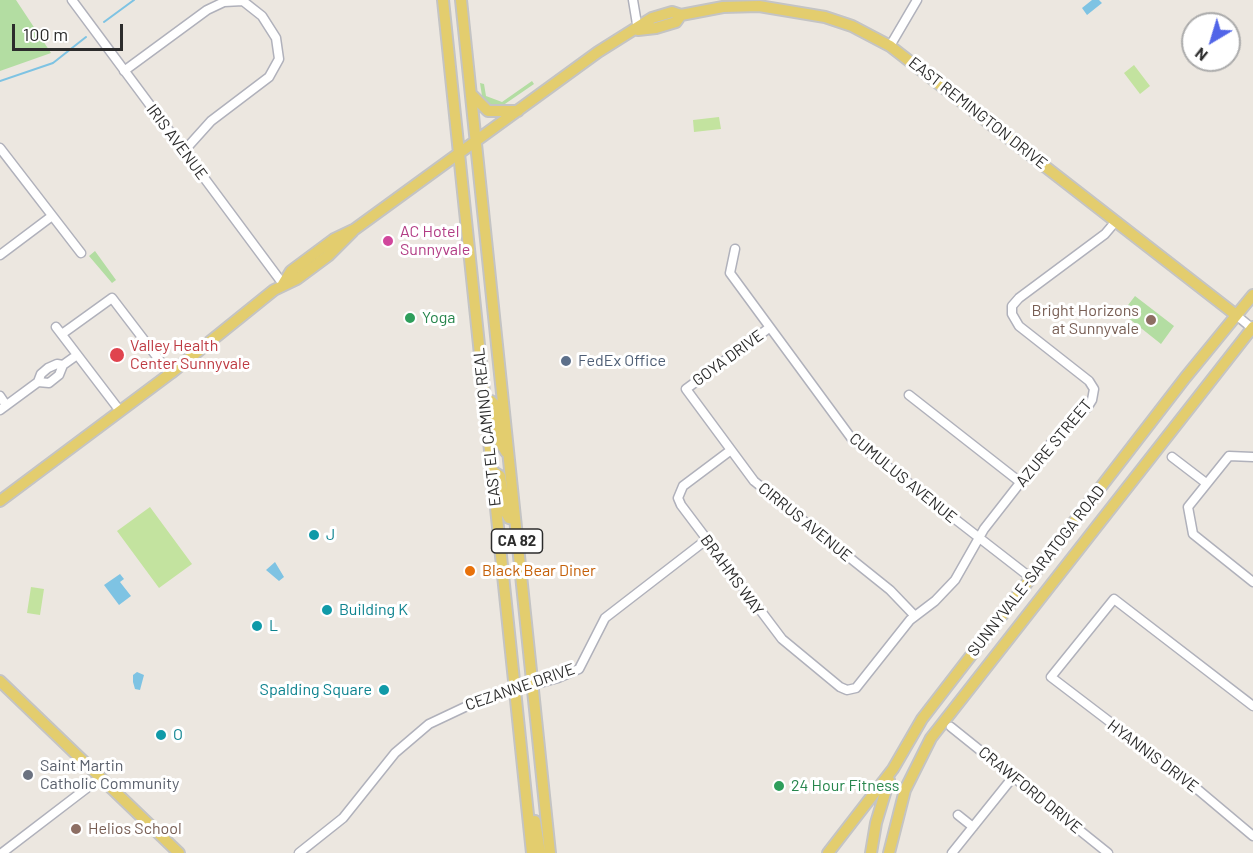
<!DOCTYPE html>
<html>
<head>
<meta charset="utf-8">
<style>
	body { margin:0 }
	#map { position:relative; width:1253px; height:853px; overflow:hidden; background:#ece7e0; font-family:Barlow,sans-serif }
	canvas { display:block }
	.north { position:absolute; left:1181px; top:12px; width:60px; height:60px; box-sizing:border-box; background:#fff; border:2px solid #ababab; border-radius:50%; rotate:218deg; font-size:16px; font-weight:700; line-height:24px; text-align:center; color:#2c2c2c }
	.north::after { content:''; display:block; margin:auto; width:21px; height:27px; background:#5165e8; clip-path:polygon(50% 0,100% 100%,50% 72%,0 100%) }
	.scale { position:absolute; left:12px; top:24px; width:111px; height:27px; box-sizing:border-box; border:3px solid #2c2c2c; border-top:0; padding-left:8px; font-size:18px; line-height:21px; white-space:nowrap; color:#2c2c2c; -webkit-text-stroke:4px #fff; paint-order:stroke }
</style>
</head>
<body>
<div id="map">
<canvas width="1253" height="853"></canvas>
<div class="north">N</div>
<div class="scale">100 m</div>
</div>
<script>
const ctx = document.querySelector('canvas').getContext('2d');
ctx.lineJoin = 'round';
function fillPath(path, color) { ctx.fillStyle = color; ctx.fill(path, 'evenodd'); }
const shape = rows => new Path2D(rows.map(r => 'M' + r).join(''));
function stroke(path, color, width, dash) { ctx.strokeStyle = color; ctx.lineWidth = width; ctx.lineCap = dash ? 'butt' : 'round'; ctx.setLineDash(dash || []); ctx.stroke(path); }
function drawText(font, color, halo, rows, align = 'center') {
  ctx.font = font + ' Barlow,sans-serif'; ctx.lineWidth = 6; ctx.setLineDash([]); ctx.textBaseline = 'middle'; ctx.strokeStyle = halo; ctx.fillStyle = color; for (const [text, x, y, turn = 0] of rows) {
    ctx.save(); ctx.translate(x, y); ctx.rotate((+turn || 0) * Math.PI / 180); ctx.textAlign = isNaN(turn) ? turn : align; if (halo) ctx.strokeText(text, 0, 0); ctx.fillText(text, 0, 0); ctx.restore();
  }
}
const green = shape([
	[0,0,16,0,51,53,0,71],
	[532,81,534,84,502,106,491,106,482,96,480,83,484,84,486,96,502,102],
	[95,251,116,280,112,283,89,256],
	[1135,296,1174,326,1161,344,1122,313]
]);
const pitch = shape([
	[1134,65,1150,86,1140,94,1124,73],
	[719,117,721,129,694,132,693,120],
	[150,507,192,564,159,588,117,531],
	[31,587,44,589,40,615,27,613]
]);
const water = shape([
	[1092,0,1099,0,1102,3,1087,15,1082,8],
	[275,562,284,577,279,581,266,570],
	[120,574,124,579,120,582,131,596,119,605,104,585],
	[137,672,144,675,140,690,135,689,133,682,133,675]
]);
const stream = shape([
	[104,22,134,0],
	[0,81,53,63,86,37]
]);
const minor = shape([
	[72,0,283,284],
	[633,0,638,30],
	[890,46,917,0],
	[124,71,207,10,224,2,243,1],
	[0,148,81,253],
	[184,151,211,121,269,77,279,59,276,38,262,16,243,1],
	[735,249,730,273,852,439,1031,578],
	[0,255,52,216],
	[1236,315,1253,329],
	[56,327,120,411],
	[769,328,686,389,754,481,890,590,914,615],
	[62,334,112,298,170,374],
	[38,382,49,383,59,375,63,365],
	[909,395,1020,482],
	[0,396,6,405],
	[0,410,38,382,41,374,48,368,57,364,63,365,77,355],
	[731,450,683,486,678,498,681,505,782,639,840,687,847,690,856,688,910,620,935,601,955,580,984,529,1066,424,1087,408,1092,400,1094,389,1089,381,1019,326,1012,314,1012,306,1019,298,1105,234,1116,221],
	[1172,457,1206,483],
	[1253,457,1229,456,1188,507,1193,534,1253,582],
	[1253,706,1114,599,1051,677,1190,783,1253,836],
	[951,727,1108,853],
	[958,815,973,827],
	[2,853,100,778],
	[299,853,343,818,395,753,429,724,482,699,558,678,579,669,605,618,706,540],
	[952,853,1013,777]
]);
const major = shape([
	[443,0,532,853],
	[461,0,550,853],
	[638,30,656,28,676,22,681,15],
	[471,94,488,111,518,111],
	[283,284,291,271,334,239,355,229,598,52,652,18,672,12,681,15,723,7,759,6,825,17,852,26,890,46,1236,315],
	[485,401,491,401,495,405,499,440,506,452],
	[492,471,500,476,505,511,509,518,515,519],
	[0,501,171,373,274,290,297,279,328,256,353,231],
	[0,681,179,853],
	[535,821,540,853],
	[828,853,893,769,922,719,1185,378,1253,295],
	[871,853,876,823,889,780],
	[889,853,905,790,931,738,1253,327]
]);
const markers = [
	[388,241,6,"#d1479c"],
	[410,318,6,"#2e9e5b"],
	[1151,320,6,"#8d6e63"],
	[117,355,8,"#e0444e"],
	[566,361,6,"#5c6f8a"],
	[314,535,6,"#0f9aa8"],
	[470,571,6,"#e8710a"],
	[327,610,6,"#0f9aa8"],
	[257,626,6,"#0f9aa8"],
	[384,690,6,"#0f9aa8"],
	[161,735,6,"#0f9aa8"],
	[28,775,6,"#6b7280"],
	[779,786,6,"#2e9e5b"],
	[76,829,6,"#8d6e63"]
];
const shields = [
	[517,541,51]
];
const shieldNames = [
	["CA 82",517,541]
];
const streetNames = [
	["EAST REMINGTON DRIVE",978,113,38],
	["IRIS AVENUE",177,142,53],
	["GOYA DRIVE",728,358,-36],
	["EAST EL CAMINO REAL",487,427,-96],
	["AZURE STREET",1054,443,-50],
	["CUMULUS AVENUE",903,478,39],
	["CIRRUS AVENUE",805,522,39],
	["SUNNYVALE-SARATOGA ROAD",1036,571,-52],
	["BRAHMS WAY",732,575,54],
	["CEZANNE DRIVE",520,687,-19],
	["HYANNIS DRIVE",1153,756,37],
	["CRAWFORD DRIVE",1030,790,39]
];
const hotelNames = [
	["AC Hotel",400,232],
	["Sunnyvale",400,250]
];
const educationNames = [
	["Bright Horizons",1139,311],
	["at Sunnyvale",1139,329],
	["Helios School",88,829,"left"]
];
const leisureNames = [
	["Yoga",422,318],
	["24 Hour Fitness",791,786]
];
const healthNames = [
	["Valley Health",130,346],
	["Center Sunnyvale",130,364]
];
const serviceNames = [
	["FedEx Office",578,361]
];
const cultureNames = [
	["J",326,535],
	["Building K",339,610],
	["L",269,626],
	["Spalding Square",372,690,"right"],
	["O",173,735]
];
const foodNames = [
	["Black Bear Diner",482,571]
];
const worshipNames = [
	["Saint Martin",40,766],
	["Catholic Community",40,784]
];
fillPath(green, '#b3dda2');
fillPath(pitch, '#c3e39f');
fillPath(water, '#7ec3e3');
stroke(stream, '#7ec3e3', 2);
stroke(minor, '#b0b1bb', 11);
stroke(major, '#c4c4c4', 14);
stroke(minor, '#fff', 8);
stroke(major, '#e3cd6e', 10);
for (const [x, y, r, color] of markers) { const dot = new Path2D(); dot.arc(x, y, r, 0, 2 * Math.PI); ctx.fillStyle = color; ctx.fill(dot); stroke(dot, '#fff', 2); }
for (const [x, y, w] of shields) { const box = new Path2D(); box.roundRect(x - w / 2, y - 12, w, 24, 4.5); ctx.fillStyle = '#fff'; ctx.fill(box); stroke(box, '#2c2c2c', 1.5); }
drawText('bold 15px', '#2c2c2c', null, shieldNames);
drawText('16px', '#2c2c2c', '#fff', streetNames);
drawText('16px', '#b23c85', '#fff', hotelNames, 'left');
drawText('16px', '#785e54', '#fff', educationNames, 'right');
drawText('16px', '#27864d', '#fff', leisureNames, 'left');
drawText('16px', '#be3a42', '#fff', healthNames, 'left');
drawText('16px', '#4e5e75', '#fff', serviceNames, 'left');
drawText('16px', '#0d838f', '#fff', cultureNames, 'left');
drawText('16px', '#c56008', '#fff', foodNames, 'left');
drawText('16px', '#5b616d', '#fff', worshipNames, 'left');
</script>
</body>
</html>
